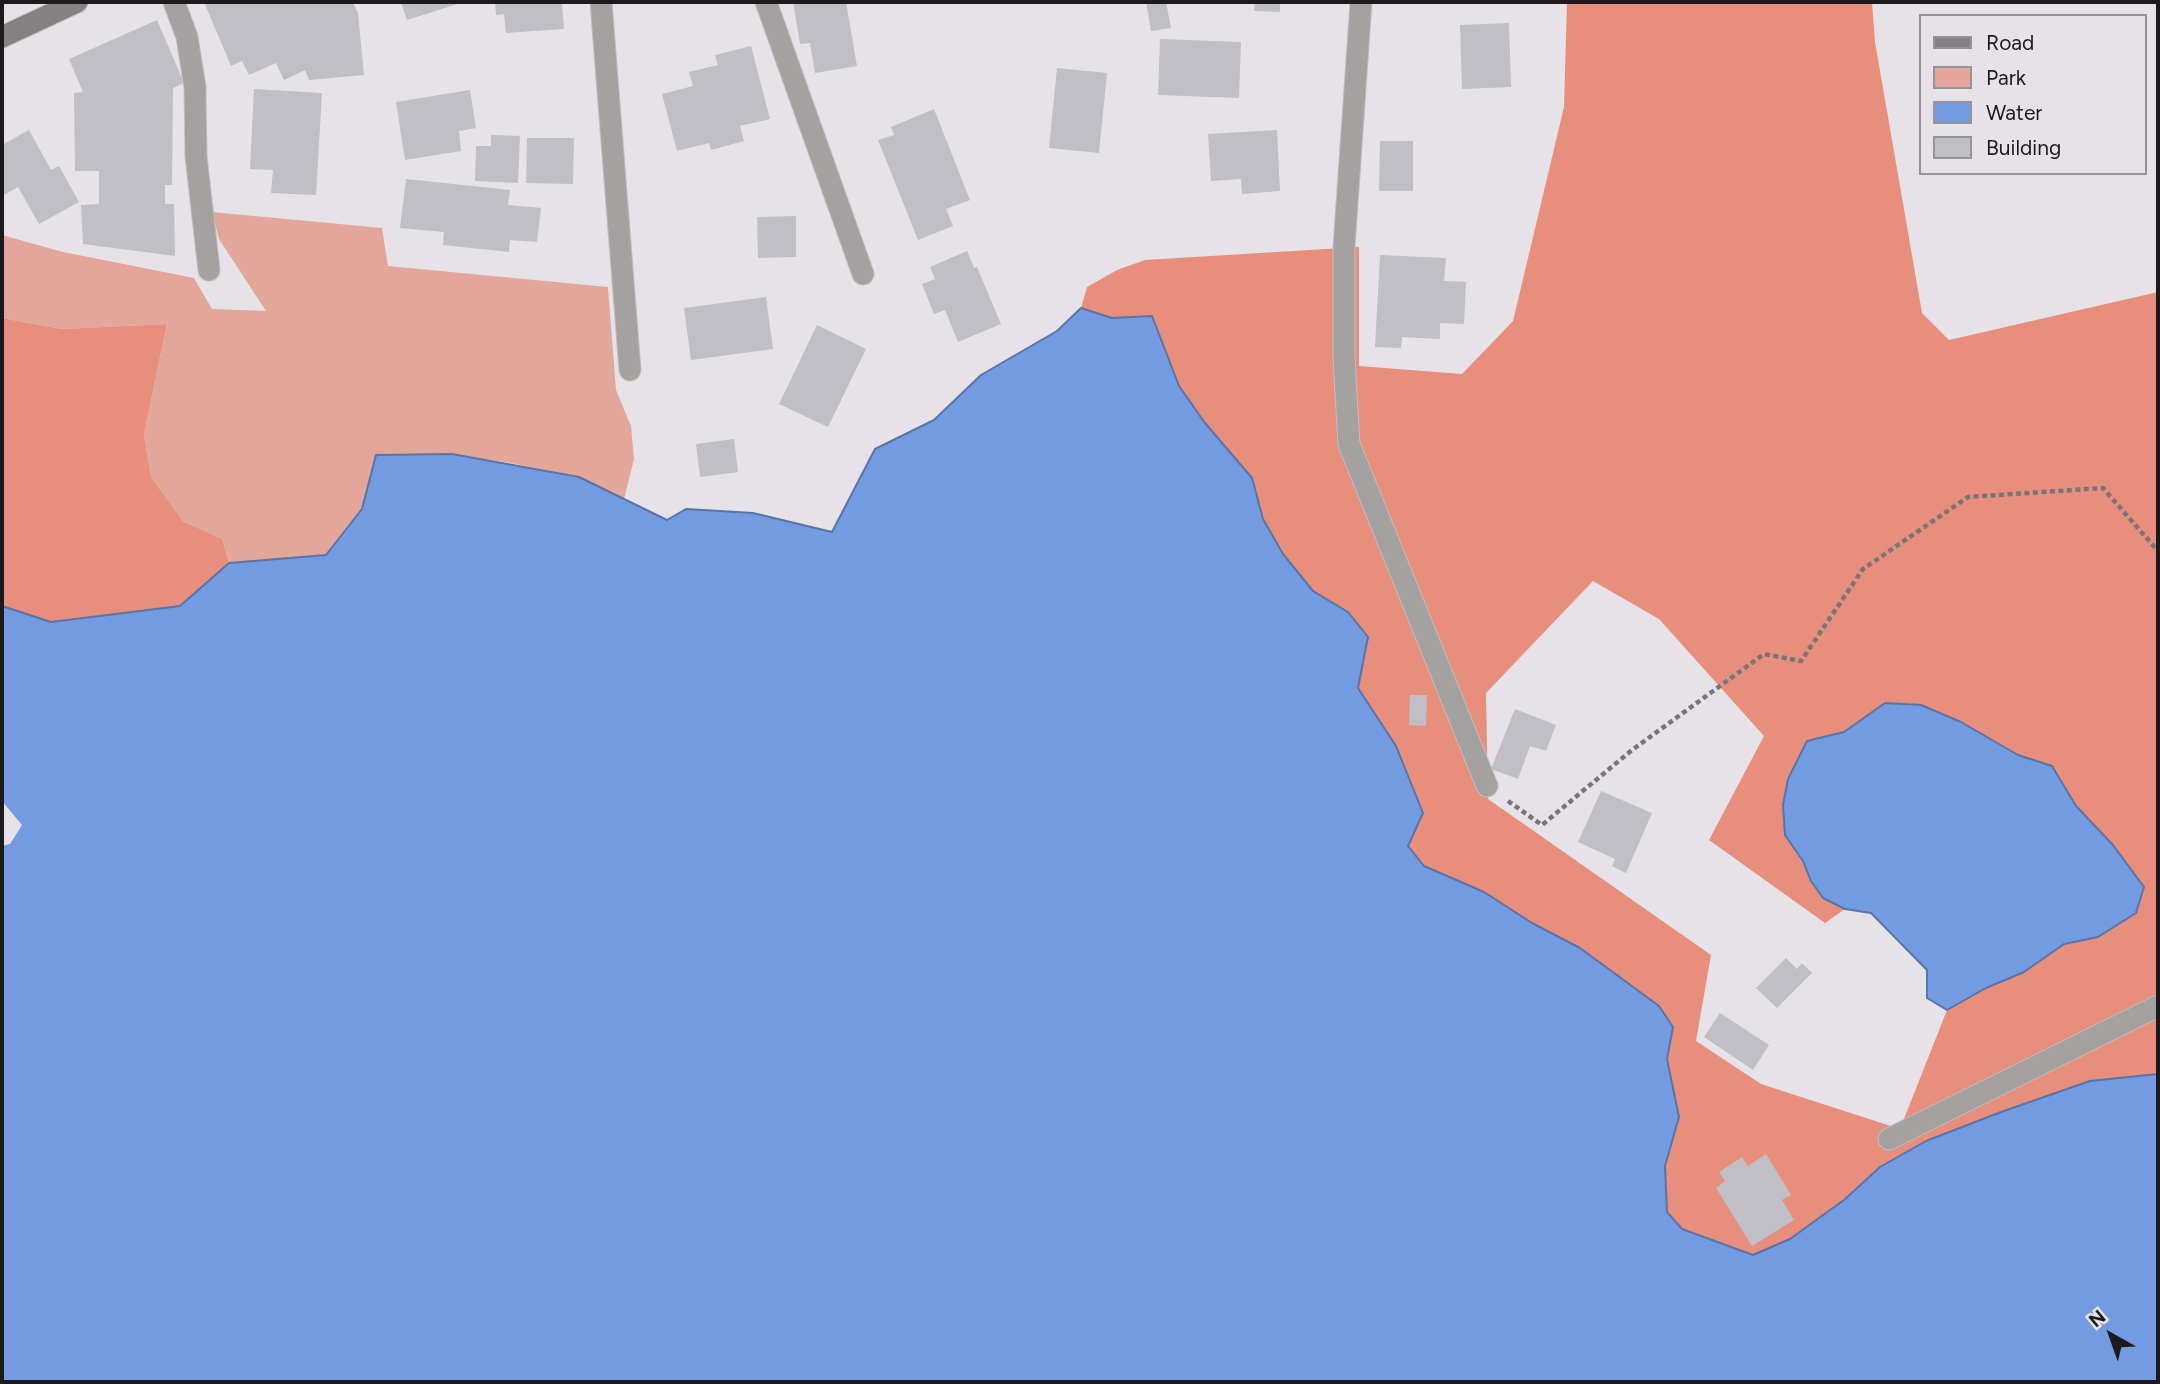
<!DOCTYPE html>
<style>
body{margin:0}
#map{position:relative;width:2160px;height:1384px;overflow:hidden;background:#e7e2e7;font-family:Figtree,sans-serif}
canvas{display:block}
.frame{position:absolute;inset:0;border:4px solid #1c1a1c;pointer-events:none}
.legend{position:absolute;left:1919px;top:14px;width:228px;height:161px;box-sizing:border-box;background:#e7e2e7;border:2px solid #969296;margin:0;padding:9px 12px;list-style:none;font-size:21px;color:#1c1a1c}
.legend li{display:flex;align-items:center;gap:14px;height:35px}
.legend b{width:35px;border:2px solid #969296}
.north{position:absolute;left:2076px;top:1300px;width:70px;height:70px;-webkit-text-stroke:5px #e7e2e7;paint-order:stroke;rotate:320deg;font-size:19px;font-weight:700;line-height:28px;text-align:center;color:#1c1a1c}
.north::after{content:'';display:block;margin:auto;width:24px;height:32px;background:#1c1a1c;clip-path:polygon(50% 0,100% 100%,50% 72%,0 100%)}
</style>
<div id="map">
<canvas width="2160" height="1384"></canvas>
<div class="frame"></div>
<ul class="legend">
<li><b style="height:9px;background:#858082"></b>Road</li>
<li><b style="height:19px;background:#e2a69a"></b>Park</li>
<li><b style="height:19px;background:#739be1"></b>Water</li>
<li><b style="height:19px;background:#c0bfc5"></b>Building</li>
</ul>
<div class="north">N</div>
</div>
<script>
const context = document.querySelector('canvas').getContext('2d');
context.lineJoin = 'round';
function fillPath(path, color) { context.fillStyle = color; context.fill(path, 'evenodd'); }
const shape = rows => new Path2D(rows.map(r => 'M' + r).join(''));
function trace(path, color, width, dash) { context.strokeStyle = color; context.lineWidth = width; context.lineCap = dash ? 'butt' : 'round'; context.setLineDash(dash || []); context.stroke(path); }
fillPath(shape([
 [212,212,382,228,388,266,608,287,616,390,631,426,634,459,624,499,579,477,511,463,452,454,376,455,362,509,326,555,229,563,222,539,183,521,151,477,144,434,167,324,62,329,2,318,2,235,63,252,194,278,212,309,266,311,219,239]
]), '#e2a69a');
fillPath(shape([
 [1567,2,1872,2,1875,42,1922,313,1949,340,2158,292,2158,1074,2090,1081,2001,1112,1880,1167,1844,1200,1790,1239,1753,1256,1682,1229,1667,1212,1665,1166,1679,1117,1667,1059,1673,1027,1659,1006,1580,948,1532,923,1484,892,1424,867,1408,846,1423,813,1396,746,1358,688,1367,637,1348,612,1313,591,1283,554,1263,519,1252,478,1205,423,1179,386,1152,316,1112,318,1081,308,1087,287,1117,270,1145,260,1359,247,1359,366,1462,374,1513,321,1564,107],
 [1593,581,1659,619,1764,736,1709,840,1825,923,1845,909,1823,898,1811,881,1803,861,1785,835,1808,741,1844,732,1885,703,1921,705,1961,722,2018,755,2052,766,2076,806,2113,845,2144,887,2136,913,2098,937,2064,944,2024,972,1986,988,1947,1010,1900,1129,1761,1084,1696,1041,1711,955,1488,799,1486,693],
 [2,318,62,329,167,324,144,434,151,477,183,521,222,539,229,563,180,606,51,622,2,606]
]), '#e88e7c');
const water = shape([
 [1081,308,1112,318,1152,316,1179,386,1205,423,1252,478,1263,519,1283,554,1313,591,1348,612,1368,637,1358,688,1396,746,1423,813,1408,846,1424,866,1484,892,1532,923,1580,948,1659,1006,1673,1027,1667,1059,1679,1117,1665,1166,1667,1212,1682,1229,1753,1255,1790,1239,1844,1200,1880,1167,1926,1141,2001,1112,2090,1081,2158,1074,2158,1382,2,1382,2,606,51,622,180,606,229,563,326,555,362,509,376,455,452,454,579,477,667,520,686,509,753,513,832,532,875,449,934,420,981,375,1057,331,1081,308],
 [1885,703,1921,705,1961,722,2018,755,2052,766,2076,806,2113,845,2144,887,2136,913,2098,937,2064,944,2024,972,1986,988,1947,1010,1927,998,1927,970,1871,913,1845,909,1823,898,1811,881,1803,861,1785,835,1783,805,1788,779,1807,741,1844,732,1885,703]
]);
fillPath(water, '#739be1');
trace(water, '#5974a6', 2);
fillPath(shape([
 [2,801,22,825,10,844,2,846]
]), '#e7e2e7');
fillPath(shape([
 [204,2,353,2,358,13,364,75,309,80,305,70,284,80,276,63,249,75,242,61,231,66],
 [401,2,464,2,407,20],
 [495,2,562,2,564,29,506,33,504,14,496,15],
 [793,2,846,2,857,66,815,73,810,43,800,44],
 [1146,2,1166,2,1171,28,1151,31],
 [1255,2,1280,2,1280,12,1254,11],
 [157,20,184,83,173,88,172,185,165,185,165,204,174,204,175,256,83,244,81,205,99,204,99,171,75,171,74,93,83,92,69,59],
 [1509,23,1511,87,1462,89,1460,25],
 [1160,39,1241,42,1239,98,1158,95],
 [751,46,770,119,740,126,744,141,711,150,709,143,677,151,662,94,693,86,689,72,718,65,715,55],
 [1057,68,1107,73,1099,153,1049,148],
 [254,89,322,93,316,195,271,193,273,170,250,169],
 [470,90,476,128,459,131,461,151,405,160,396,102],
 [934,109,970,200,946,209,953,226,918,240,878,140,894,135,891,127],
 [29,130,51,170,59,166,79,202,39,224,18,187,2,196,2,145],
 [1277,130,1280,191,1242,194,1241,179,1211,181,1208,134],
 [491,135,520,136,518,183,475,181,476,146,491,146],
 [527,138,574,138,573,184,526,183],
 [1380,141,1413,141,1413,191,1379,191],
 [406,179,510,190,508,205,541,208,537,242,510,240,509,252,443,245,444,232,400,228],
 [796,216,796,257,758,258,757,217],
 [967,251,974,268,977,267,1001,324,958,342,945,310,934,314,922,284,935,279,930,267],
 [1380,255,1446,258,1444,281,1466,282,1464,324,1440,323,1440,339,1402,337,1401,348,1375,347],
 [766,297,773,349,691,360,684,308],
 [817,325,866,349,828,427,779,404],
 [734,439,738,472,700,477,696,444],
 [1410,695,1427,695,1426,726,1409,725],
 [1515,709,1556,725,1546,751,1530,746,1518,779,1491,769],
 [1601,791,1652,813,1626,873,1612,866,1615,859,1578,842],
 [1786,958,1797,969,1802,963,1812,973,1777,1008,1756,988],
 [1720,1013,1769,1045,1753,1070,1704,1037],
 [1766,1154,1791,1195,1782,1200,1794,1220,1752,1246,1716,1188,1725,1181,1719,1172,1742,1157,1748,1166]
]), '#c0bfc5');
const minor = shape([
 [174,2,187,37,195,87,196,156,209,270],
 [601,2,630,370],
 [766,2,863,274],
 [1361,2,1344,247,1344,359,1349,444,1487,786],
 [1889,1139,2158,1006]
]);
const secondary = shape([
 [2,37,77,2]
]);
trace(minor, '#c2bec2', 23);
trace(secondary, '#c2bec2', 23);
trace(shape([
 [1508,801,1542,825,1632,750,1764,654,1801,661,1863,569,1968,497,2103,488,2158,551]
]), '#787578', 4.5, [5, 3.5]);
trace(minor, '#a4a1a1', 21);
trace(secondary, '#858082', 21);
</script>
